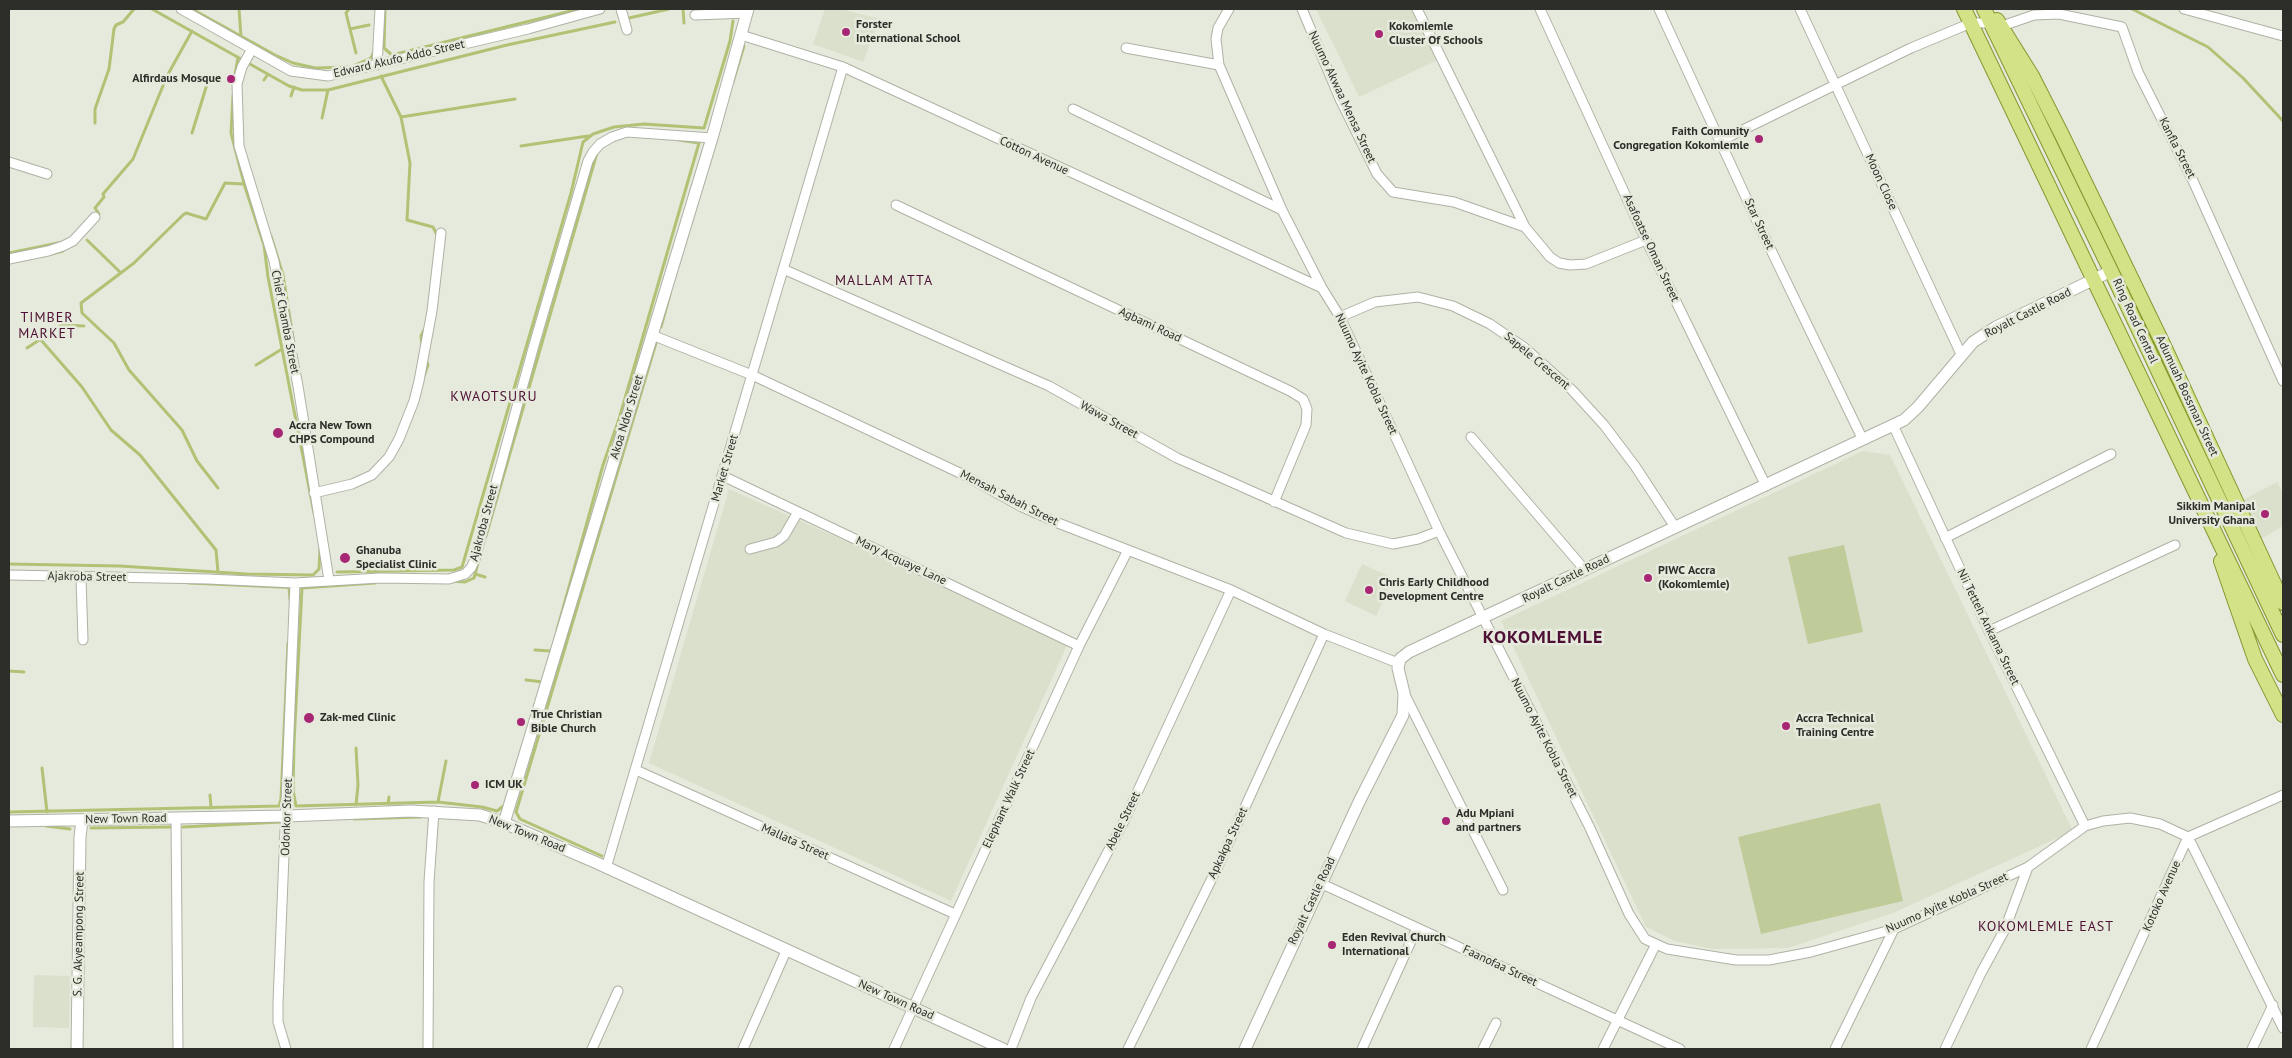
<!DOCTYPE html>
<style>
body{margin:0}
#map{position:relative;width:2292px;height:1058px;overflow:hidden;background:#e6eadc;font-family:"PT Sans",sans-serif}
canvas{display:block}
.frame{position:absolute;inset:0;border:10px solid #2d2e29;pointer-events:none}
</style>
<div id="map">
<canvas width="2292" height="1058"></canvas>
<div class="frame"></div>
</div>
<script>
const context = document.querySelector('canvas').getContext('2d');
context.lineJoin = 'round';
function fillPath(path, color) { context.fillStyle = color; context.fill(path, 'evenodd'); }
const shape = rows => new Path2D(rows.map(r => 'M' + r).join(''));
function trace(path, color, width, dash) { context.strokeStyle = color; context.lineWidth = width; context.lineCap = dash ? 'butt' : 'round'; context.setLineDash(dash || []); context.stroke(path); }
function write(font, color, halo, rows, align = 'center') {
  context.font = font + ' "PT Sans",sans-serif'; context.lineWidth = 5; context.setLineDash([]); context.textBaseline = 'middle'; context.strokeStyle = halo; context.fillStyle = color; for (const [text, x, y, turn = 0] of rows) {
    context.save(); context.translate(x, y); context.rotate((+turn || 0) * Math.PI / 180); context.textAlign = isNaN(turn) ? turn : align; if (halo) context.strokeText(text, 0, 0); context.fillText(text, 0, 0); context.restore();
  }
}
fillPath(shape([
 [825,9,841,9,880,19,863,62,813,44],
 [1316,9,1419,9,1442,58,1359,97],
 [1863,451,1890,455,2073,831,1893,913,1788,948,1712,949,1675,941,1646,927,1501,621],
 [2277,482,2283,493,2283,526,2259,540,2241,501],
 [729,489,1069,641,951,901,649,763],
 [1362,564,1393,578,1376,616,1345,601],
 [34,975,70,976,69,1028,33,1027]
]), '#dae0cb');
fillPath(shape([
 [1844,545,1863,632,1808,644,1788,557],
 [1880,803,1903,901,1761,934,1738,837]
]), '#bfcc9a');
trace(shape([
 [152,9,289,86,302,90,328,90,507,45,615,22],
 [192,9,275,55,293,63,315,68,347,67],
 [239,9,241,37],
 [349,9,346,13,356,53],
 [385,9,384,48,392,55,579,9],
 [683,9,684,23],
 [2132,9,2208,47,2243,78,2283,121],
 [629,18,669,9],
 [350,29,369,25],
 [355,65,371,58,374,52],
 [381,76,401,117,410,163,407,220,433,227,437,235],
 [264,80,268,74],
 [234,81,238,57],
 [733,82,744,46],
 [233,95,231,133,245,187,264,245,268,277,314,513],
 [291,96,294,87],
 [401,117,515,99],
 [322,118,328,90],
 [95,123,95,109,109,69,114,29,116,25,123,22,134,9],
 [192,133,208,81],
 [521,146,588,136],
 [96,218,99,214,95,208,104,197,103,194,133,159,167,76,192,31],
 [271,236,283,275,295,350],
 [87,240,121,273],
 [9,253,63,242],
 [51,254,63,251],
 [661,327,670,294],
 [41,340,82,387,111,430,140,455,216,550,218,572],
 [422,346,421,336,424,330],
 [27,348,62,325,84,326],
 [256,365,282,349],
 [423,379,428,365,426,359],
 [218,488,197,461,182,430,129,370,114,343,82,313,81,303,134,263,183,215,186,213,206,219,225,183,244,184],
 [486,536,597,153],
 [9,564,120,566,247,574,313,575,319,569,320,549],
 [337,572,454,570,462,567,571,193,583,142,593,134,614,127,644,124,704,128,730,41,733,21],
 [475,574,485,577],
 [451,581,465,582,474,578,479,559],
 [189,583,302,588,375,583],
 [289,588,290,600],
 [302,588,294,743,293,790,296,806,438,802,482,807,497,811,506,804],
 [557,630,603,465,619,419,699,143,679,140],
 [535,650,551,651],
 [9,671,24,672],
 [526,680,543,682],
 [356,748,358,785,356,805],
 [42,768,47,812],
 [210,795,211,808],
 [438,802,446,761],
 [388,804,389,797],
 [9,812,279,806,281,799,288,643],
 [354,819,421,817],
 [46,826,70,829],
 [183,827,281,822],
 [91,828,171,827],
 [602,856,520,819,516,812,656,343]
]), '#b1c275', 3);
const minor = shape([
 [181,9,291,71,328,76,528,29,600,9],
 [621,9,627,30],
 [1229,9,1218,28,1216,39,1219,65,1282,210,1322,288,1340,317,1439,531,1589,826,1629,914,1645,939,1667,949,1736,960,1769,960,1811,952,1894,929,2028,867,2085,826,2103,821,2130,818,2160,824,2188,837,2283,1028],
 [1302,9,1340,99,1377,174,1393,192,1454,202,1525,227],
 [1417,9,1525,227,1550,257,1559,263,1570,265,1586,264,1646,240],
 [1540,9,1646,240,1766,486],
 [1659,9,1755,217,1862,438],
 [1800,9,1961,354],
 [2184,9,2283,36],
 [695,15,747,13],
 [2002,26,2034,15,2059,14,2122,27,2138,72,2194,183,2283,381],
 [741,35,843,67,1322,288],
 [1126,48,1219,65],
 [252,49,242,67,237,84,239,146,274,261,298,386,329,580],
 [377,65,380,9],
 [1073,109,1282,210],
 [1720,141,1911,48,1971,23,1991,23],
 [9,162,47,174],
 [896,205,1290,391,1303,399,1307,409,1306,425,1274,502],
 [9,259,48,251,63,246,73,241,95,217],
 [783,269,1049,386,1177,458,1346,533,1393,544,1418,539,1439,531],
 [1340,317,1375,302,1418,297,1453,306,1490,324,1525,348,1572,390,1604,425,1635,466,1675,527],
 [652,335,752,375,964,475,1022,507,1058,523,1231,590,1324,634,1398,663],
 [1893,425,1989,631,2085,826],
 [1471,437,1585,570],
 [723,476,1079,646],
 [314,493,352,484,372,475,389,457,399,439,414,401,419,381,432,311,441,233],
 [1945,538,2111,454],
 [750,549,776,542,784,536,798,512],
 [9,575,208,579,295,583,380,578,449,579,465,574,471,568,475,559,534,345,588,161,593,152,600,144,612,137,627,132,712,138],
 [81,578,83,640],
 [1989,631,2175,545],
 [1404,693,1503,890],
 [636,770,955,914],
 [176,818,178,1049],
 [606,868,843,67],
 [1320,883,1680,1049],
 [286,1049,278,1022,278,1003,295,583],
 [428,1049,429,882,434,811],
 [592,1049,618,991],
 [743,1049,786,951],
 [894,1049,1079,646,1128,550],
 [1011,1049,1031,998,1123,823,1231,590],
 [1128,1049,1219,864,1324,634],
 [1362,1049,1417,928],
 [1483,1049,1496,1023],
 [1603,1049,1656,944],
 [1835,1049,1894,929],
 [1945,1049,1981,973,2005,929,2028,867],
 [2091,1049,2188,837,2283,795],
 [2252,1049,2273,1005]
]);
const tertiary = shape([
 [9,821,287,816,411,811,480,815,504,823,597,863,1003,1049],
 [504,823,712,138,748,9],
 [77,1049,80,837,82,820],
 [1245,1049,1359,802,1403,715,1404,693,1398,668,1400,659,1409,652,1904,420,1918,407,1973,342,1996,327,2111,271]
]);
const primary = shape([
 [1964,9,2283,675],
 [1984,9,2111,271,2283,635],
 [1997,20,2032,76,2062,135,2164,346,2283,603],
 [2221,561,2255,659,2283,715]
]);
trace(minor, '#aeb2a5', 11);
trace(tertiary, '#aeb2a5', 13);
trace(primary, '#859731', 16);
trace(minor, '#fff', 9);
trace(tertiary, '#fff', 11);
trace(primary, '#d3e286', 14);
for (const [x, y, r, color] of [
 [846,32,5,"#a82774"],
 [1379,34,5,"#a82774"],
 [231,79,5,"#a82774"],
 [1759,139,5,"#a82774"],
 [278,433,6,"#a82774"],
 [2265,514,5,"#a82774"],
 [345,558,6,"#a82774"],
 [1648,578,5,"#a82774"],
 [1369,590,5,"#a82774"],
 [309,718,6,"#a82774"],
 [521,722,5,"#a82774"],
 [1786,726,5,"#a82774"],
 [475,785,5,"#a82774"],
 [1446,821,5,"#a82774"],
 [1332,945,5,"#a82774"]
]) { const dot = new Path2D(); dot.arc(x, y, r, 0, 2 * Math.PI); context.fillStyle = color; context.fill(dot); trace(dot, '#e6eadc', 2); }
write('bold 12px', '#2d2e29', '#e6eadc', [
 ["Forster",856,25],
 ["International School",856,39],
 ["Kokomlemle",1389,27],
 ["Cluster Of Schools",1389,41],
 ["Alfirdaus Mosque",221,79,"right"],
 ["Faith Comunity",1749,132,"right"],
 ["Congregation Kokomlemle",1749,146,"right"],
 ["Accra New Town",289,426],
 ["CHPS Compound",289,440],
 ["Sikkim Manipal",2255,507,"right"],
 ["University Ghana",2255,521,"right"],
 ["Ghanuba",356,551],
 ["Specialist Clinic",356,565],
 ["PIWC Accra",1658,571],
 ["(Kokomlemle)",1658,585],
 ["Chris Early Childhood",1379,583],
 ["Development Centre",1379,597],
 ["True Christian",531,715],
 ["Bible Church",531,729],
 ["Zak-med Clinic",320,718],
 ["Accra Technical",1796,719],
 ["Training Centre",1796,733],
 ["ICM UK",485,785],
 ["Adu Mpiani",1456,814],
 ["and partners",1456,828],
 ["Eden Revival Church",1342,938],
 ["International",1342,952]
], 'left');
write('12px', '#2d2e29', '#e6eadc', [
 ["Edward Akufo Addo Street",399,59,-13],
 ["Nuumo Akwaa Mensa Street",1342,97,65],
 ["Kanfla Street",2177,148,63],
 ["Cotton Avenue",1034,156,25],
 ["Moon Close",1881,182,65],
 ["Star Street",1759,224,65],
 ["Asafoatse Oman Street",1651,248,65],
 ["Royalt Castle Road",2028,313,-27],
 ["Ring Road Central",2135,321,65],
 ["Chief Chamba Street",285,322,79],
 ["Agbami Road",1150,325,25],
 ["Sapele Crescent",1537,361,40],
 ["Nuumo Ayite Kobla Street",1366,374,65],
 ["Adumuah Bossman Street",2187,396,65],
 ["Akoa Ndor Street",627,417,-73],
 ["Wawa Street",1109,420,29],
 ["Market Street",725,468,-74],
 ["Mensah Sabah Street",1009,498,27],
 ["Ajakroba Street",484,523,-75],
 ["Mary Acquaye Lane",901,561,25],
 ["Ajakroba Street",87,577,1],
 ["Royalt Castle Road",1566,579,-26],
 ["Nii Tetteh Ankama Street",1988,627,64],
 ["Nuumo Ayite Kobla Street",1544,738,63],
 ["Elephant Walk Street",1009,799,-65],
 ["Odonkor Street",287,817,-88],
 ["New Town Road",126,819,-1],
 ["Abele Street",1123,821,-64],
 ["New Town Road",527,834,22],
 ["Mallata Street",795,842,24],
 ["Apkakpa Street",1228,843,-65],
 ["Kotoko Avenue",2162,896,-66],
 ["Royalt Castle Road",1312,901,-65],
 ["Nuumo Ayite Kobla Street",1947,903,-24],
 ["S. G. Akyeampong Street",79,934,-89],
 ["Faanofaa Street",1500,966,25],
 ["New Town Road",896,1000,24]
]);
context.letterSpacing = '1px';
write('14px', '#4e1034', '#e6eadc', [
 ["MALLAM ATTA",884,281],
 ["TIMBER",47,318],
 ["MARKET",47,334],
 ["KWAOTSURU",494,397],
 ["KOKOMLEMLE EAST",2046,927]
]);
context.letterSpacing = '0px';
context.letterSpacing = '1px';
write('bold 18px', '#4e1034', '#e6eadc', [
 ["KOKOMLEMLE",1543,638]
]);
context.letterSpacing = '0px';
</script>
